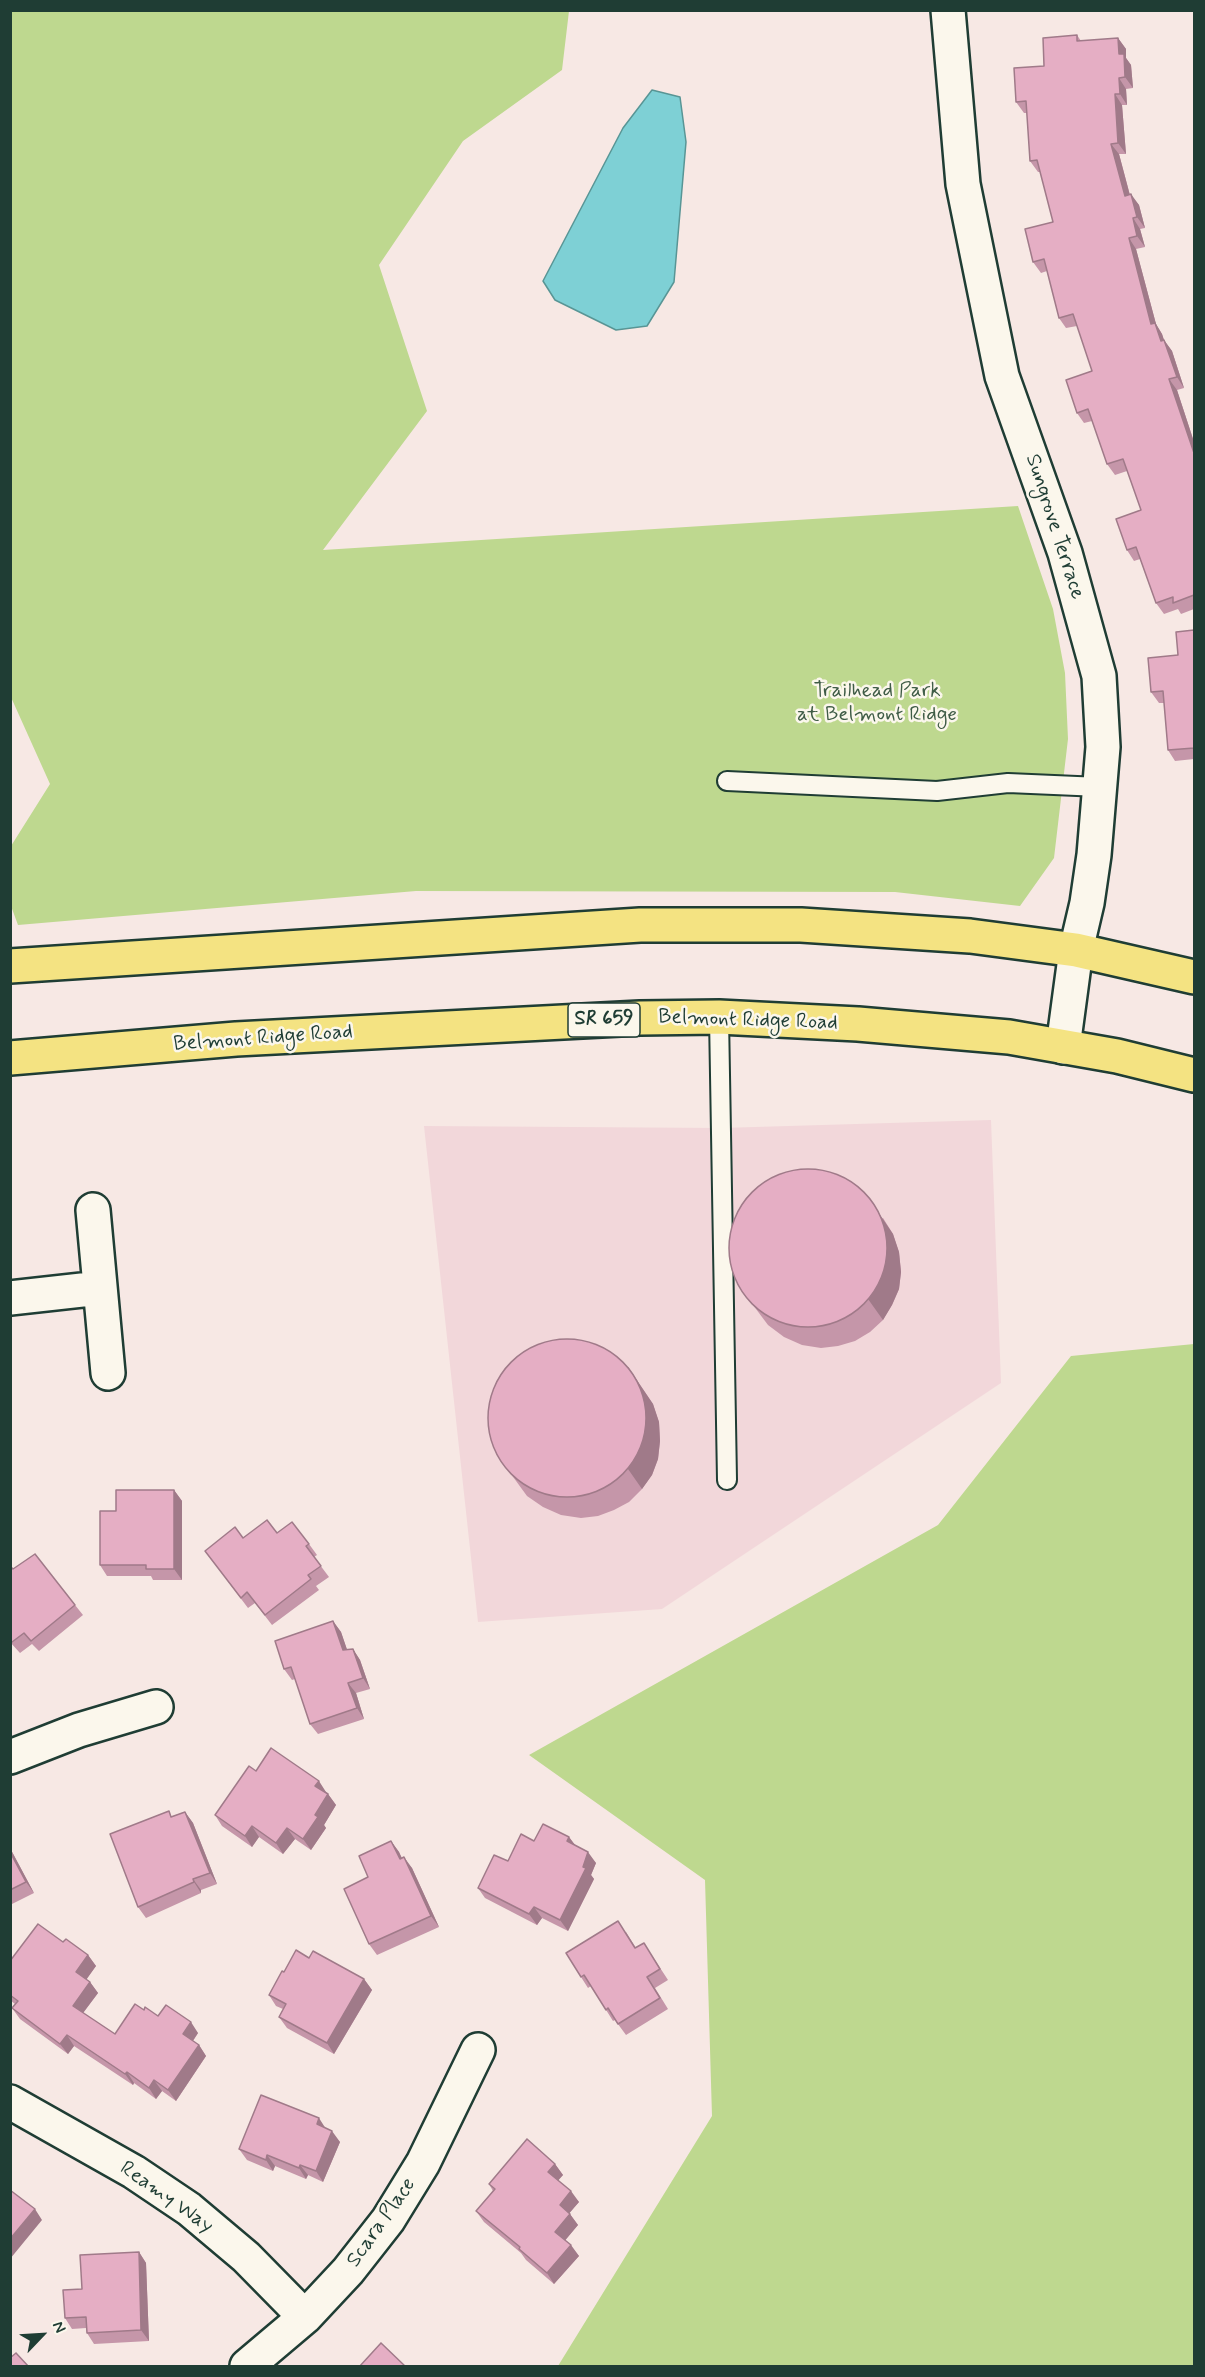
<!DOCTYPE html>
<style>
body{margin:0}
#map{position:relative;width:1205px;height:2377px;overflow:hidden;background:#f7e8e4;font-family:Mynerve,sans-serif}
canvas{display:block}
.frame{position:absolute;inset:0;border:12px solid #1f3d34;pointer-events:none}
.north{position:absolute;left:12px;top:2305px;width:60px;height:60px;-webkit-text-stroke:4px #fbf7ec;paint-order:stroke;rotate:65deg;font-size:16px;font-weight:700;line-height:24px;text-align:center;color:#1f3d34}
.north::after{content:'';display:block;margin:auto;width:21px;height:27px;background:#1f3d34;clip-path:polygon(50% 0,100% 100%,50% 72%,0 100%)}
</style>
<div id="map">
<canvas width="1205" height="2377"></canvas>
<div class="frame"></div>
<div class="north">N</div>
</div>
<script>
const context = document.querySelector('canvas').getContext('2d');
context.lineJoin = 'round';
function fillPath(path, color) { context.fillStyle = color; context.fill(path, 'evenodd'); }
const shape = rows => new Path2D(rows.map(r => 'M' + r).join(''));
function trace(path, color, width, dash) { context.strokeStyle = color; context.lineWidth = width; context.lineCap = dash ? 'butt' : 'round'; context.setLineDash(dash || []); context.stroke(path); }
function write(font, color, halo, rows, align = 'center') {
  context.font = font + ' Mynerve,sans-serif'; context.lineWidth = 5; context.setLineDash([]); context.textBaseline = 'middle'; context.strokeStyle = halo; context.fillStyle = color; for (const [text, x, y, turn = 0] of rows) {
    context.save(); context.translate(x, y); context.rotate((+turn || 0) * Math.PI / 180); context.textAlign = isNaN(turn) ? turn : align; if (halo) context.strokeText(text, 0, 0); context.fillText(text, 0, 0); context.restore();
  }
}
fillPath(shape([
 [991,1120,1001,1383,662,1609,478,1622,424,1126,721,1128]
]), '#f2d7da');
fillPath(shape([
 [11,11,569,11,562,70,463,141,379,265,427,411,323,550,1018,506,1053,609,1065,673,1068,739,1054,858,1020,906,895,892,416,891,18,925,11,906,11,846,50,784,10,695],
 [1194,1344,1194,2366,558,2366,712,2116,705,1880,529,1755,938,1525,1071,1356]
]), '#bed88f');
const water = shape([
 [652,90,680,97,686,142,674,282,647,326,616,330,555,300,543,281,623,128,652,90]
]);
fillPath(water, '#7ed0d5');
trace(water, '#589595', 1.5);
const service = shape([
 [727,781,937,791,1008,783,1100,787],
 [719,1017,727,1480]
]);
const minor = shape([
 [948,10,963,184,1002,376,1065,553,1099,676,1103,747,1094,855,1087,903,1076,950,1063,1047],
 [93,1210,108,1373],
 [10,1298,100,1288],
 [10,1757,79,1730,156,1707],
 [10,2102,134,2172,189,2209,246,2257,305,2317],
 [247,2366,305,2317,348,2271,388,2220,423,2163,478,2050]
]);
const primary = shape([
 [10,966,640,925,801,925,970,936,1076,950,1194,977],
 [10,1058,236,1039,640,1018,719,1017,858,1024,1009,1037,1117,1056,1194,1075]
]);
trace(service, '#1f3d34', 22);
trace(minor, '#1f3d34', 38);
trace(primary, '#1f3d34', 38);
trace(service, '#fbf7ec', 18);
trace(minor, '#fbf7ec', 33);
trace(primary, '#f4e382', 33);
fillPath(shape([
 [1077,35,1081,41,1118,38,1126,49,1126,58,1131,65,1133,88,1126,89,1127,105,1122,105,1126,154,1119,154,1130,195,1139,205,1145,228,1140,229,1145,247,1136,249,1156,324,1162,334,1164,340,1172,351,1184,388,1177,390,1194,442,1194,609,1181,614,1178,609,1164,614,1156,603,1140,559,1134,561,1127,550,1141,510,1127,471,1115,475,1107,464,1092,421,1084,423,1077,413,1092,371,1077,326,1066,328,1059,318,1047,271,1041,273,1033,262,1053,222,1040,172,1038,172,1030,161,1027,113,1024,113,1016,102,1044,66],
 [1194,630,1194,759,1175,761,1168,750,1164,703,1159,703,1151,692],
 [883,1218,893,1234,899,1252,901,1272,899,1289,892,1305,883,1320,870,1332,855,1341,838,1346,821,1348,802,1345,784,1337,768,1325,741,1289],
 [628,1367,653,1404,659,1422,660,1441,658,1459,652,1475,642,1489,629,1502,614,1510,598,1516,581,1518,561,1515,543,1507,527,1496,500,1459],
 [174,1490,182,1501,182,1580,153,1580,151,1576,107,1576,100,1565,116,1511],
 [277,1533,309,1544,317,1555,314,1557,329,1577,316,1586,319,1590,272,1625,255,1603,248,1608,205,1551],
 [10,1566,13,1569,75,1605,83,1615,39,1651,32,1644,20,1653,10,1642],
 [333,1621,341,1632,347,1650,353,1649,360,1660,370,1689,356,1693,364,1719,318,1734,310,1724,295,1679,292,1680,284,1669],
 [256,1771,326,1792,328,1794,336,1805,324,1825,326,1828,311,1850,295,1839,283,1854,259,1837,252,1847,222,1826,215,1815],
 [185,1812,193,1823,217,1884,201,1890,201,1893,146,1918,138,1907,173,1816],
 [569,1837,576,1846,596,1863,591,1875,594,1879,568,1931,542,1918,537,1925,485,1898,478,1888,508,1861,534,1841],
 [391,1841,399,1852,402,1858,412,1868,439,1927,377,1955,369,1944,368,1877],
 [10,1848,34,1893,10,1905],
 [626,1932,636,1948,651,1954,668,1980,655,1988,668,2009,626,2035,615,2020,613,2021,591,1986,588,1988,581,1977],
 [63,1942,88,1955,96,1966,86,1979,90,1982,98,1993,83,2013,115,2034,144,2010,198,2033,193,2041,199,2045,206,2056,176,2101,162,2091,156,2099,134,2083,133,2085,74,2046,68,2054,20,2019,12,2008,15,2004,10,2000,10,1961],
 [309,1958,364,1979,372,1990,334,2054,287,2028,279,2017,283,2009,276,2006,269,1995,284,1972],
 [325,2128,340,2142,323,2182,308,2175,306,2179,275,2166,273,2171,247,2160,239,2149],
 [555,2164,563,2175,558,2180,579,2202,569,2213,578,2225,565,2240,579,2256,554,2284,526,2260,521,2253,484,2222,476,2211,493,2191,489,2184],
 [139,2252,146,2263,149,2341,94,2344,87,2333,86,2328,72,2329,65,2318,82,2289]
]), '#c596a9');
fillPath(shape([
 [1118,38,1126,49,1126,58,1131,65,1133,88,1125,77,1119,54],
 [1119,78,1126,89,1127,105,1120,94],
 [1115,94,1122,105,1126,154,1118,143],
 [1111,144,1119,154,1133,207,1125,196],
 [1131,194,1139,205,1145,228,1137,217],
 [1133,218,1140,229,1145,247,1137,236],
 [1129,238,1136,249,1156,324,1162,334,1164,340,1172,351,1184,388,1177,377,1151,324],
 [1169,379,1177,390,1194,442,1194,453],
 [868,1197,893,1234,899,1252,901,1272,899,1289,892,1305,883,1320,868,1299],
 [628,1367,653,1404,659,1422,660,1441,658,1459,652,1475,642,1489,628,1469],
 [174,1490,182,1501,182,1580,174,1569],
 [333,1621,341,1632,351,1661,343,1650],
 [353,1649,360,1660,370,1689,363,1678],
 [348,1683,356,1693,364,1719,357,1708],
 [319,1781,326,1792,323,1796,315,1786],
 [328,1794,336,1805,324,1825,326,1828,311,1850,303,1839,315,1815],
 [185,1812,193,1823,217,1884,210,1873],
 [252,1826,259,1837,252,1847,245,1836],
 [287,1828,295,1839,283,1854,276,1843],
 [569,1837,577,1848,567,1841],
 [391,1841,399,1852,407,1870,400,1859],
 [10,1848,34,1893,26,1882,10,1852],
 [588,1852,596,1863,591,1875,594,1879,568,1931,560,1920],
 [404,1857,412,1868,439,1927,431,1916],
 [193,1879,201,1890,201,1893,194,1882],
 [534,1907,542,1918,537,1925,529,1914],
 [88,1955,96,1966,84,1983,76,1972],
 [364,1979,372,1990,334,2054,327,2043],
 [90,1982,98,1993,80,2017,73,2006],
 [191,2022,198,2033,190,2045,183,2034],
 [67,2035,74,2046,68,2054,60,2044],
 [199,2045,206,2056,176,2101,168,2090],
 [127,2072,134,2083,133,2085,125,2074],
 [154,2080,162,2091,156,2099,149,2088],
 [319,2118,326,2129,317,2124],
 [332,2131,340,2142,323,2182,316,2171],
 [267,2155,275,2166,273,2171,266,2160],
 [555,2164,563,2175,556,2183,548,2172],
 [300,2165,308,2175,306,2179,299,2168],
 [571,2191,579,2202,567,2216,560,2205],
 [35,2209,42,2220,10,2259,10,2239],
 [570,2214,578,2225,563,2243,555,2232],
 [571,2245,579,2256,554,2284,547,2273],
 [139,2252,146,2263,149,2341,141,2330]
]), '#a07a89');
const building = shape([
 [1077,35,1077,41,1118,38,1119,54,1124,54,1125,77,1119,78,1120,94,1115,94,1118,143,1111,144,1125,196,1131,194,1137,217,1133,218,1137,236,1129,238,1151,324,1155,323,1161,341,1164,340,1177,377,1169,379,1194,453,1194,595,1173,603,1173,597,1156,603,1136,547,1127,550,1116,519,1141,510,1123,459,1107,464,1088,409,1077,413,1066,380,1092,371,1073,314,1059,318,1044,259,1033,262,1025,229,1053,222,1037,160,1030,161,1026,101,1016,102,1014,68,1044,66,1043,38,1077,35],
 [1194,630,1194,748,1168,750,1163,691,1151,692,1148,658,1178,655,1176,632,1194,630],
 '729 1248a79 79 0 1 1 158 0a79 79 0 1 1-158 0Z',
 '488 1418a79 79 0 1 1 158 0a79 79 0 1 1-158 0Z',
 [116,1490,174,1490,174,1569,146,1569,146,1565,100,1565,100,1511,116,1511,116,1490],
 [267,1520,277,1533,292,1522,309,1544,306,1546,321,1566,308,1575,311,1579,265,1615,247,1592,241,1598,205,1551,235,1527,243,1538,267,1520],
 [35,1554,75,1605,31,1641,24,1633,12,1642,10,1640,10,1566,13,1569,35,1554],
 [333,1621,343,1650,353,1649,363,1678,348,1683,357,1708,310,1724,291,1667,284,1669,275,1641,333,1621],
 [271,1748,319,1781,315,1786,328,1794,315,1815,318,1817,303,1839,287,1828,276,1843,252,1826,245,1836,215,1815,249,1766,256,1771,271,1748],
 [169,1811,171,1817,185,1812,210,1873,193,1879,194,1882,138,1907,110,1834,169,1811],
 [543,1824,569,1837,567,1841,588,1852,583,1867,586,1868,560,1920,534,1907,529,1914,478,1888,494,1855,508,1861,521,1834,534,1841,543,1824],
 [391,1841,400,1859,404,1857,431,1916,369,1944,344,1889,368,1877,359,1856,391,1841],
 [10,1852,26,1882,10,1890,10,1852],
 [618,1921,635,1948,644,1943,660,1969,647,1977,660,1998,618,2024,608,2008,606,2010,584,1975,581,1977,566,1953,618,1921],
 [38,1924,63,1942,66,1939,88,1955,76,1972,90,1982,73,2006,115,2034,135,2004,144,2010,145,2007,158,2016,166,2005,191,2022,183,2034,199,2045,168,2090,154,2080,149,2088,127,2072,125,2074,67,2035,60,2044,12,2008,18,2001,10,1995,10,1961,38,1924],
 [296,1950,309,1958,313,1951,364,1979,327,2043,279,2017,286,2004,269,1995,282,1971,284,1972,296,1950],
 [261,2095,319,2118,317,2124,332,2131,316,2171,300,2165,299,2168,267,2155,266,2160,239,2149,261,2095],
 [527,2139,555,2164,548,2172,571,2191,560,2205,570,2214,555,2232,571,2245,547,2273,519,2249,520,2247,476,2211,495,2189,489,2184,527,2139],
 [10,2190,35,2209,10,2239,10,2190],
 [139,2252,141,2330,87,2333,86,2317,65,2318,63,2290,82,2289,80,2255,139,2252],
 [381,2343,406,2367,359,2367,381,2343],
 [16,2353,29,2367,10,2367,10,2358,16,2353]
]);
fillPath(building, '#e5aec4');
trace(building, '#a07a89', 1.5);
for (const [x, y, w] of [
 [604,1020,72]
]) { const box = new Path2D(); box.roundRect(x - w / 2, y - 17, w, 34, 4.5); context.fillStyle = '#fbf7ec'; context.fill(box); trace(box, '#1f3d34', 1.5); }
write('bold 20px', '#1f3d34', null, [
 ["SR 659",604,1020]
]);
write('21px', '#1f3d34', '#fbf7ec', [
 ["Sungrove Terrace",1054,527,72],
 ["Belmont Ridge Road",748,1021,2],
 ["Belmont Ridge Road",263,1039,-4],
 ["Reamy Way",166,2198,35],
 ["Scara Place",382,2223,-55]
]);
write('21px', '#3f5c46', '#fbf7ec', [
 ["Trailhead Park",877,692],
 ["at Belmont Ridge",877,716]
]);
</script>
